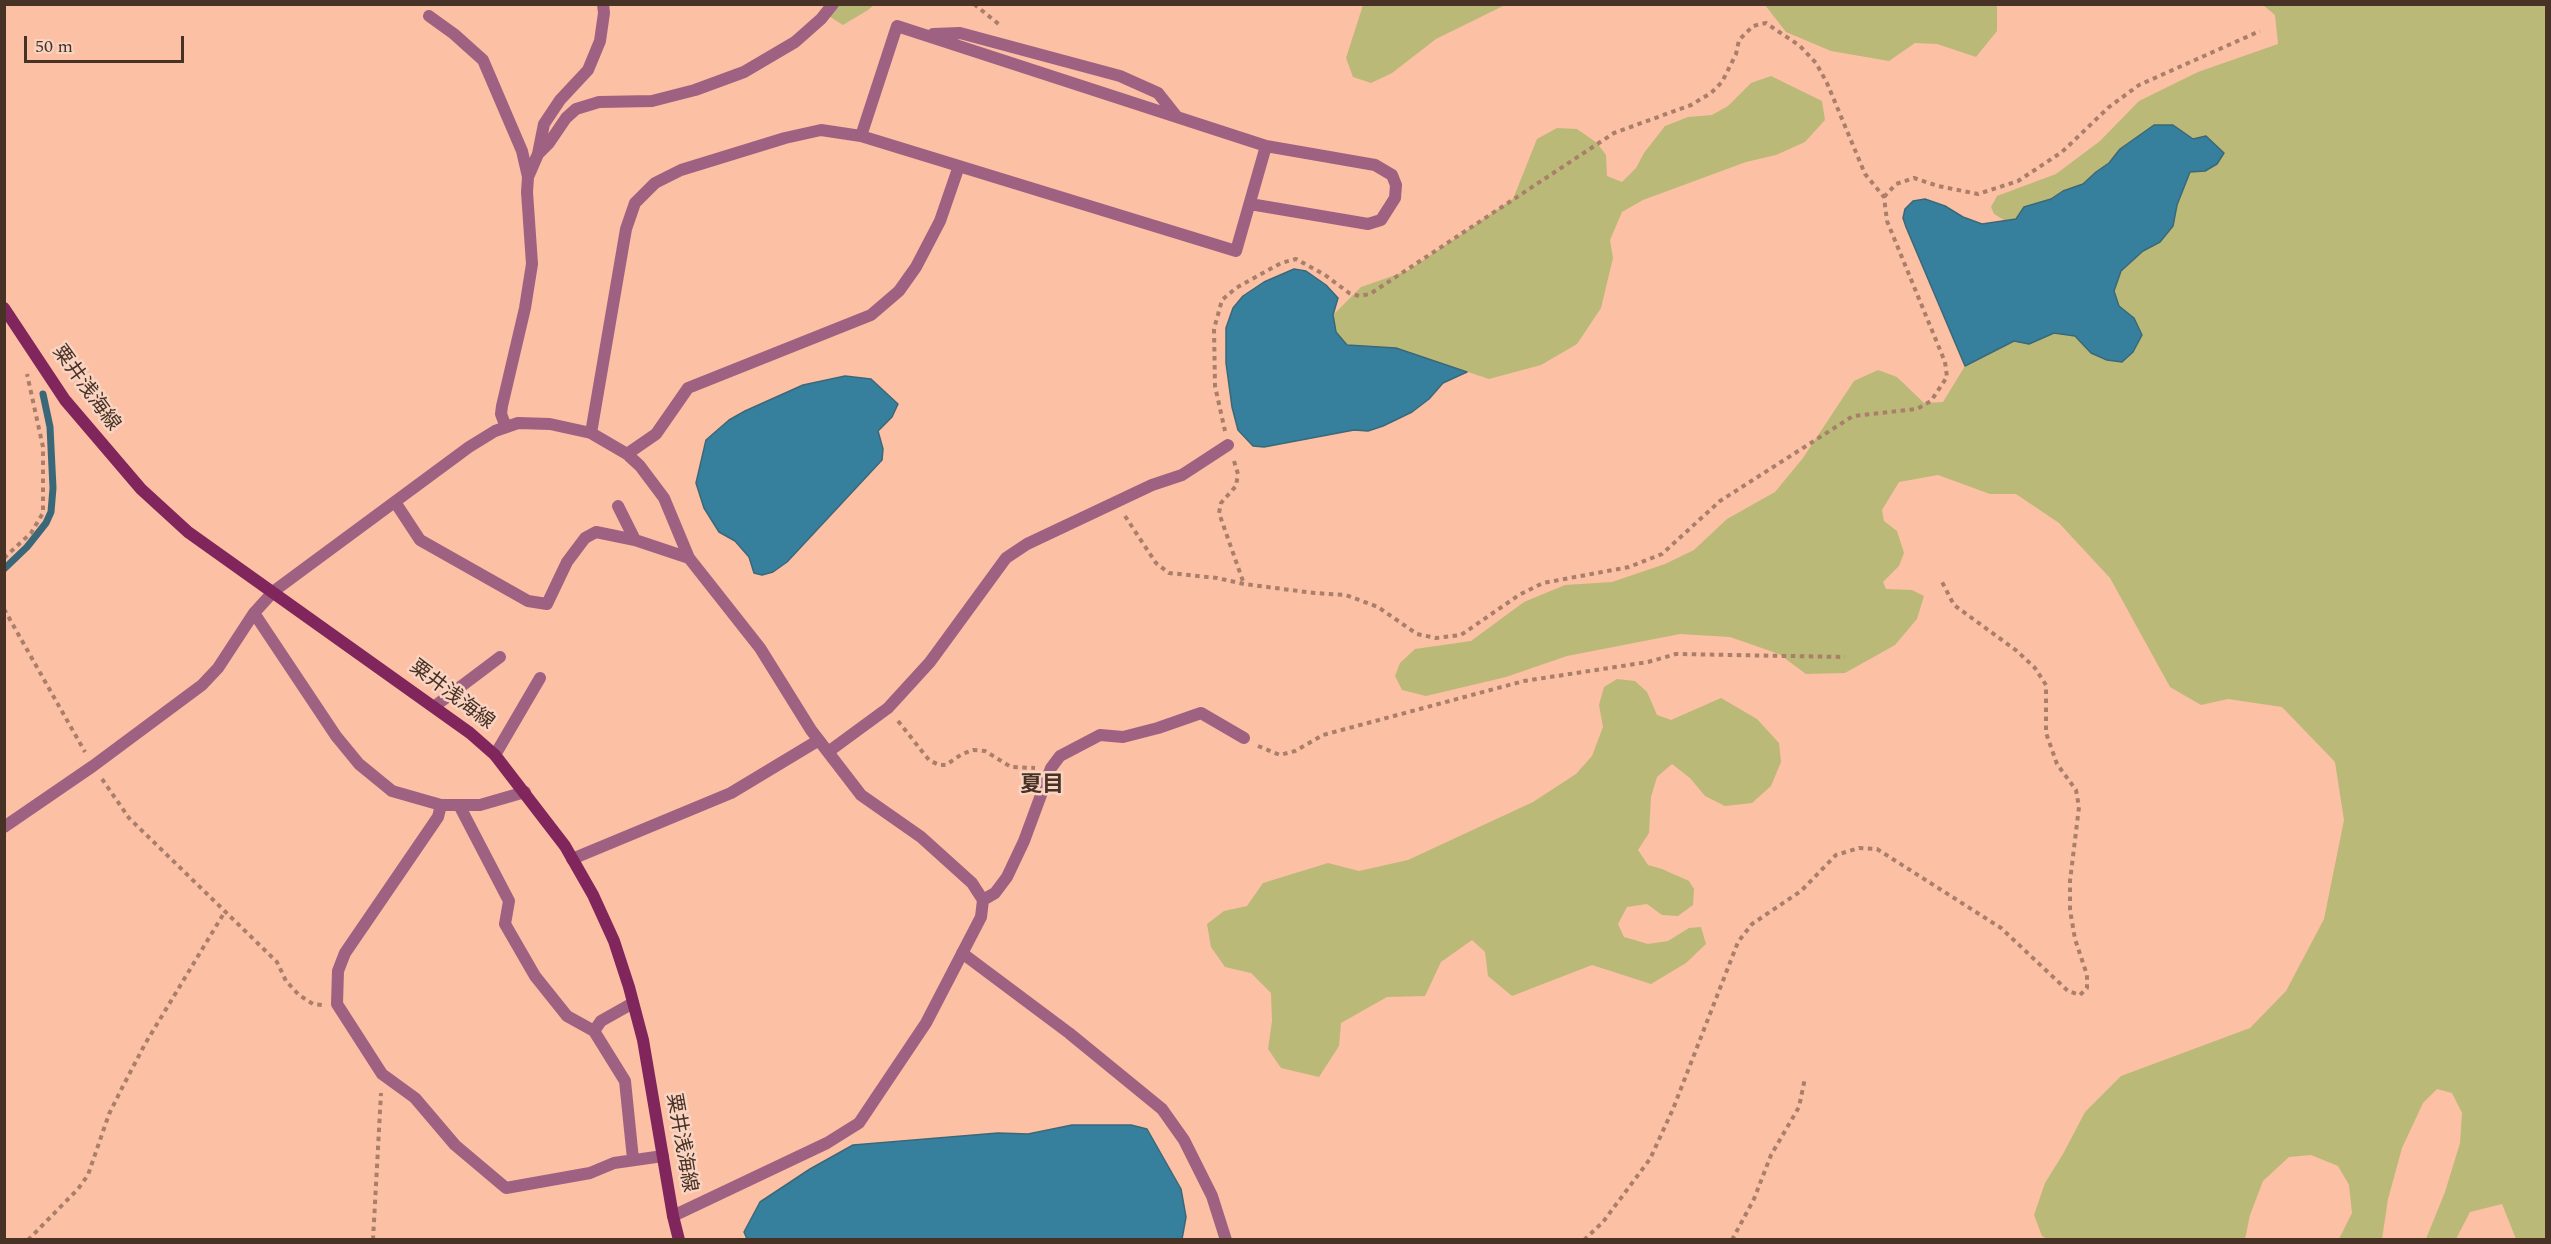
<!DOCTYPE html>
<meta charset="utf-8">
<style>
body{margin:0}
#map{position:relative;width:2551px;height:1244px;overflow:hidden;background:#fcc0a4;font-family:Spectral,serif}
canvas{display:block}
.frame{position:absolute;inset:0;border:6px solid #483125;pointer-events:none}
.scale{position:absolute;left:24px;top:36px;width:160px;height:27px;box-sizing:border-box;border:3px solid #483125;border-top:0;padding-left:8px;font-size:18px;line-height:21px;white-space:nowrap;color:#483125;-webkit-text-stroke:4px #f9d4c2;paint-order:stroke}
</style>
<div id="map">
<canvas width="2551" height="1244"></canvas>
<div class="frame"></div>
<div class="scale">50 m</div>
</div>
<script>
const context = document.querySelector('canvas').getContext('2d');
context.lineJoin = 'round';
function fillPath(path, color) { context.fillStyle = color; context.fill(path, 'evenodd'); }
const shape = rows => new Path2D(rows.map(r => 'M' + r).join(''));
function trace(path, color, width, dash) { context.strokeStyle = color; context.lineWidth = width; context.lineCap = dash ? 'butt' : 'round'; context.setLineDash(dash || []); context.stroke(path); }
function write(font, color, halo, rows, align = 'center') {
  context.font = font + ' Spectral,"Noto Sans JP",serif'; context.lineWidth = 5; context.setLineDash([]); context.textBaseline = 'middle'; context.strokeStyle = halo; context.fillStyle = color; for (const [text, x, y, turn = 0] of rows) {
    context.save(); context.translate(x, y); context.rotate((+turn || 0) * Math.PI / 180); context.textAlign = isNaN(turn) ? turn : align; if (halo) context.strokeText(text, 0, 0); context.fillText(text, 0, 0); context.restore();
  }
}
fillPath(shape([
 [827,5,874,5,868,10,843,25,824,13],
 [1363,5,1363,4,1505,5,1436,39,1392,73,1371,83,1353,77,1346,58],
 [1765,5,1997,5,1997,31,1976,57,1937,44,1915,43,1889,61,1831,51,1786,32],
 [2263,5,2546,5,2546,1239,2516,1239,2502,1204,2470,1212,2456,1239,2426,1239,2445,1192,2460,1143,2462,1113,2452,1093,2437,1089,2423,1103,2402,1148,2388,1199,2382,1239,2339,1239,2352,1213,2349,1185,2338,1166,2311,1155,2289,1157,2263,1181,2250,1215,2245,1239,2049,1240,2042,1236,2034,1215,2045,1183,2063,1154,2085,1112,2121,1076,2250,1028,2286,991,2324,919,2344,820,2335,762,2282,707,2228,699,2201,705,2170,687,2110,578,2059,523,2016,494,1990,494,1938,475,1899,482,1882,510,1884,521,1897,531,1904,553,1899,566,1883,582,1886,589,1912,590,1924,596,1917,619,1895,645,1845,673,1806,674,1779,654,1730,637,1680,634,1567,656,1506,677,1426,696,1402,690,1395,676,1400,663,1415,649,1471,641,1524,602,1565,585,1612,582,1665,564,1694,550,1727,519,1775,492,1803,458,1854,381,1878,370,1897,377,1924,403,1943,402,1965,366,2014,341,2029,344,2054,333,2075,336,2091,353,2134,318,2119,306,2114,291,2121,271,2143,251,2160,242,2173,226,2177,205,2190,172,2193,139,2173,125,2120,149,2109,163,2096,172,2083,184,2063,191,2051,199,2024,207,2017,219,2004,220,1994,214,1991,207,1997,196,2056,174,2100,141,2139,101,2198,72,2278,44,2275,15],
 [1771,76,1822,101,1825,120,1805,142,1776,155,1746,162,1643,200,1622,212,1610,240,1613,258,1601,308,1577,344,1541,365,1489,379,1396,348,1347,345,1336,332,1333,315,1361,287,1407,271,1513,199,1537,139,1557,128,1577,129,1597,143,1606,155,1607,176,1622,182,1636,168,1644,153,1665,126,1688,117,1712,115,1728,106,1751,83],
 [1617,679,1635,681,1647,692,1657,715,1671,720,1721,698,1757,719,1779,743,1781,762,1771,786,1752,803,1725,806,1705,796,1690,778,1672,764,1657,777,1651,797,1649,833,1638,850,1648,865,1662,869,1689,881,1694,889,1693,905,1678,916,1662,915,1647,904,1627,907,1618,924,1624,937,1648,944,1668,941,1689,928,1701,927,1706,944,1686,963,1651,984,1592,965,1512,996,1488,976,1485,952,1472,940,1441,962,1425,996,1387,997,1341,1023,1339,1046,1319,1077,1281,1068,1268,1049,1272,1021,1271,993,1251,973,1225,967,1211,947,1207,924,1224,911,1247,906,1263,883,1328,863,1359,871,1408,860,1533,802,1576,774,1592,756,1603,727,1599,705,1604,687]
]), '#bbb977');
const water = shape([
 [2154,125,2173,125,2193,139,2206,136,2224,153,2217,164,2205,171,2190,172,2177,205,2173,226,2160,242,2143,251,2121,271,2114,291,2119,306,2134,318,2142,335,2133,352,2122,362,2107,360,2091,353,2075,336,2054,333,2029,344,2014,341,1965,366,1906,227,1903,218,1905,209,1913,201,1925,199,1945,206,1963,217,1982,224,2016,219,2024,207,2051,199,2063,191,2083,184,2096,172,2109,163,2120,149,2154,125],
 [1294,269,1306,271,1326,285,1338,298,1333,315,1336,332,1347,345,1396,348,1467,372,1443,383,1429,399,1412,412,1383,426,1368,431,1354,430,1264,447,1253,446,1238,430,1232,407,1226,363,1226,328,1233,308,1243,296,1264,282,1294,269],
 [845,376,871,379,898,404,892,417,878,431,883,449,882,460,787,562,773,572,762,575,754,573,749,557,735,541,719,532,704,508,696,483,706,440,729,420,745,411,803,385,845,376],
 [1072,1125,1131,1125,1147,1129,1181,1189,1186,1217,1182,1239,747,1239,744,1232,760,1202,810,1169,853,1145,998,1133,1028,1134,1072,1125]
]);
fillPath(water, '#36809d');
trace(water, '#3b6879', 1.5);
trace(shape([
 [4,569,27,547,46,523,51,512,53,488,50,427,43,394]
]), '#3b6879', 7);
trace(shape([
 [974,4,1001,26],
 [1884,197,1896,184,1914,178,1938,186,1978,194,2018,181,2062,152,2109,107,2139,85,2260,31],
 [1234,461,1238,474,1236,486,1221,503,1219,513,1244,584],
 [1125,516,1156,563,1169,573,1217,578,1244,584,1314,593,1346,595,1378,607,1417,634,1436,638,1461,635,1519,595,1543,583,1629,567,1662,554,1720,501,1853,416,1917,409,1931,401,1947,377,1945,362,1887,221,1884,197,1865,174,1827,83,1816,63,1800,46,1766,23,1753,26,1739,40,1736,54,1722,82,1711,93,1691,105,1614,133,1370,294,1359,296,1349,293,1325,275,1296,259,1281,263,1236,288,1222,300,1214,329,1215,386,1225,431],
 [4,558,31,533,43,513,43,447,27,374],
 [4,609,85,752],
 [898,721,929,760,939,765,946,765,962,754,973,750,985,751,1011,767,1035,768],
 [1258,746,1280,755,1295,751,1323,735,1524,681,1648,662,1676,654,1845,657],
 [102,779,129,818,277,962,286,981,299,995,313,1004,322,1005],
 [28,1240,78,1189,88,1175,109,1114,122,1088,145,1044,224,913],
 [373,1240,381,1093],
 [1584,1240,1603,1222,1650,1159,1673,1109,1738,942,1752,924,1801,891,1836,855,1859,848,1877,849,2001,928,2068,991,2080,995,2087,988,2087,975,2075,939,2070,910,2070,881,2079,807,2076,790,2057,764,2046,733,2046,685,2035,668,2017,651,1954,605,1942,582],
 [1732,1240,1754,1199,1771,1155,1799,1107,1805,1078]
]), '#a97e6a', 4, [4.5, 4.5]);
trace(shape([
 [429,16,454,34,483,60,522,151,528,177],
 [933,34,960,33,1120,76,1158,93,1177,117],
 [861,136,897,26,1266,146,1375,165,1392,175,1396,185,1395,198,1381,220,1368,224,1250,204],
 [538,154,549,143,566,118,576,109,599,102,652,101,695,90,744,72,795,42,821,19,833,4],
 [506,427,501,414,502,406,525,308,532,264,527,192,528,177,538,154,544,124,560,100,588,70,600,41,604,13,603,4],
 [591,433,626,229,635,203,655,183,681,170,785,138,821,130,861,136,1236,251,1266,146],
 [627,454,656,434,688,388,871,315,899,291,916,267,940,221,959,166],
 [395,502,420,540,528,601,547,604,567,562,585,538,596,532,635,540],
 [618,506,635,540,689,558],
 [254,613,336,736,359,764,392,791,441,805,480,805,525,792],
 [435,706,500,657],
 [828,752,888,708,930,662,1006,558,1027,544,1152,485,1182,475,1228,445],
 [495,755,540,678],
 [441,805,438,817,345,953,338,971,337,1004,382,1074,415,1098,455,1145,506,1188,590,1173,614,1163,663,1156],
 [459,805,509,901,505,924,535,976,567,1016,594,1031,625,1081,633,1159],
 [4,827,93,766,202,685,218,668,254,613,274,591,469,447,495,431,518,423,550,424,591,433,627,454,640,466,664,498,689,558,760,648,811,730,861,795,921,837,972,883,983,900,981,917,926,1023,859,1123,827,1143,673,1216],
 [572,859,731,793,819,740],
 [983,900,995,893,1007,877,1024,841,1051,768,1060,756,1100,735,1123,737,1158,728,1201,713,1244,738],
 [962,953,1069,1033,1162,1109,1184,1140,1212,1196,1226,1240],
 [594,1031,601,1021,633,1003]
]), '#9f6182', 12);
trace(shape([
 [4,308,65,400,141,489,188,532,470,733,495,755,565,846,593,895,614,941,629,987,643,1040,673,1216,679,1240]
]), '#80265d', 12);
write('20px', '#483125', '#f9d4c2', [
 ["粟井浅海線",85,389,54],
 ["粟井浅海線",451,696,37],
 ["粟井浅海線",680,1143,80]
]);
write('bold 22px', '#483125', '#f9d4c2', [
 ["夏目",1042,787]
]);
</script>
